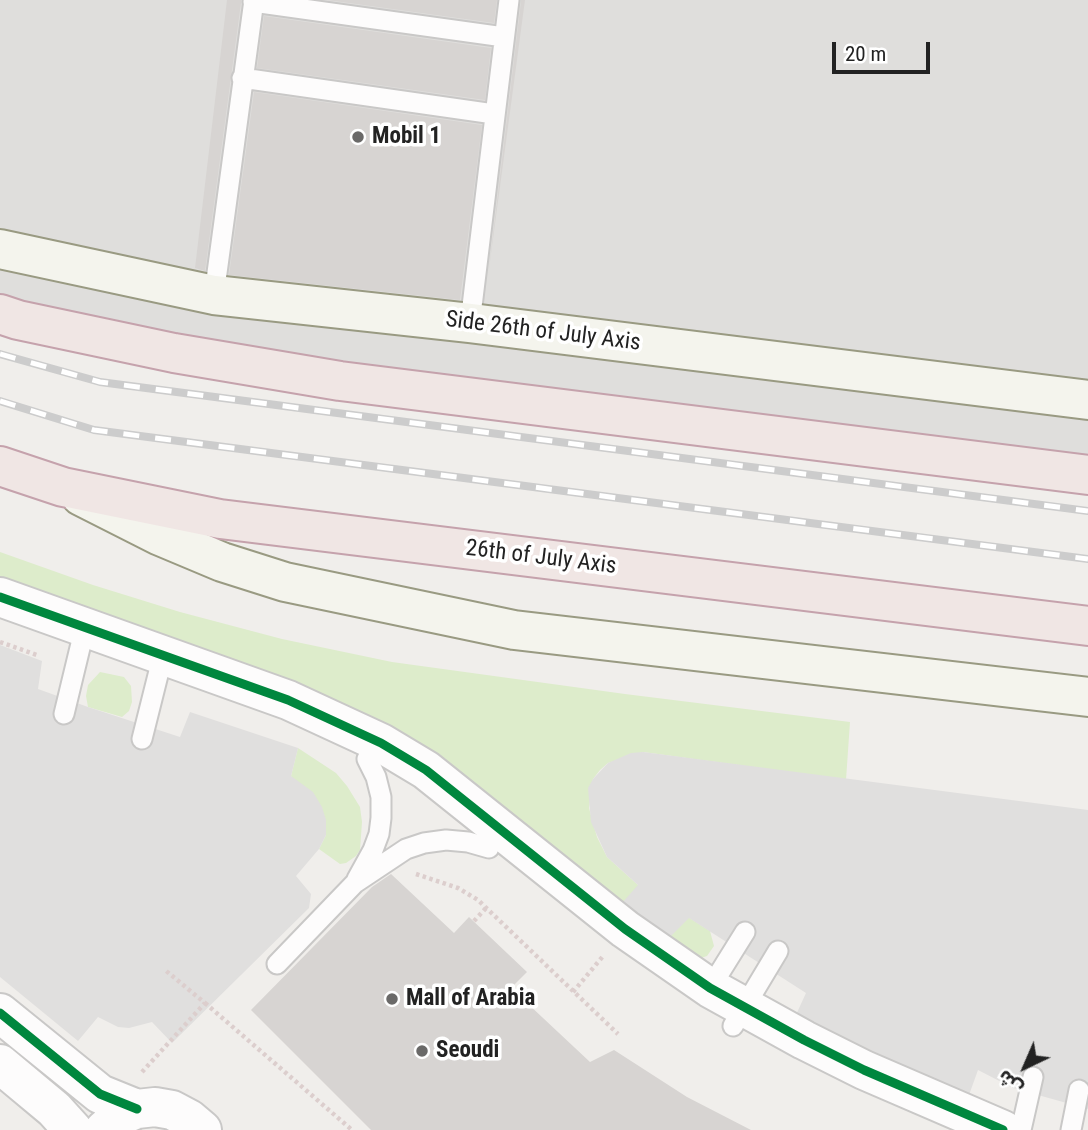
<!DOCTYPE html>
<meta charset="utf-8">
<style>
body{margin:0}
#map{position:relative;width:1088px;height:1130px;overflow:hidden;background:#f0eeeb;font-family:"Roboto Condensed","Noto Sans Arabic",sans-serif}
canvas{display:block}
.north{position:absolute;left:990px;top:1032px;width:70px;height:70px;-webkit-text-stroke:5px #fff;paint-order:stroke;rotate:224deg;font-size:19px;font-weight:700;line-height:28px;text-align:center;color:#222}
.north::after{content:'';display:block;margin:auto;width:24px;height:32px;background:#222;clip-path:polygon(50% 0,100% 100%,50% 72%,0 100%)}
.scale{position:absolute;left:832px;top:42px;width:98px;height:32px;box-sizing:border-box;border:4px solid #222;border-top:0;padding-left:9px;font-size:21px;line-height:24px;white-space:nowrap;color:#222;-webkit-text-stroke:5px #fff;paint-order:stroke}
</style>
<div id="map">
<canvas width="1088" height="1130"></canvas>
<div class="north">ش</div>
<div class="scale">20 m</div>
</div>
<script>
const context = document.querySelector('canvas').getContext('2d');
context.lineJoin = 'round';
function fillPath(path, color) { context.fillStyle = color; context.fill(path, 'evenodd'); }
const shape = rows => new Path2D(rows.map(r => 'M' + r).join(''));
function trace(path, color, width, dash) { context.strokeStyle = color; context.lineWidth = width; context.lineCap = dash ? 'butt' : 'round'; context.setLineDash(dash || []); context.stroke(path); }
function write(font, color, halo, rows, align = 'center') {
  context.font = font + ' "Roboto Condensed",sans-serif'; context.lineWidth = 7; context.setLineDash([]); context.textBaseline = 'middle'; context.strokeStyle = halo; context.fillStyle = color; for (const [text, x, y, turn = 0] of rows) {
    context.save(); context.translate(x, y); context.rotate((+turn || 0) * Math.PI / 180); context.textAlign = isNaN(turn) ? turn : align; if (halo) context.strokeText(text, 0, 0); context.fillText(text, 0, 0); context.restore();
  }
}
fillPath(shape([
 [0,0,1088,0,1088,460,255,354,0,303]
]), '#dfdedc');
fillPath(shape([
 [0,552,93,585,180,612,282,639,392,662,625,694,850,722,846,780,643,752,608,763,600,770,593,779,589,808,597,837,607,857,638,885,710,931,714,946,707,956,692,961,454,770,0,584],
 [100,672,124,677,131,686,132,702,129,711,122,717,88,707,86,696,88,685],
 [298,748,336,773,347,786,360,807,362,822,360,850,356,856,346,863,340,864,319,849,326,835,291,776]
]), '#ddeccb');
fillPath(shape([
 [0,645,42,661,38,689,88,707,180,737,190,712,298,748,291,776,313,792,322,807,326,820,326,835,319,849,296,876,311,894,309,908,172,1043,152,1022,129,1028,118,1027,98,1017,78,1041,0,977],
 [643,752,1088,810,1088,1109,1013,1088,978,1070,969,1095,795,1017,806,993,689,918,669,938,622,903,638,885,607,857,591,822,588,788,593,779,608,763,631,753]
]), '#e0dfde');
fillPath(shape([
 [227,0,241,0,241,3,205,271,195,268],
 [327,0,497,0,494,23],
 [521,0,525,0,488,276,521,1],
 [264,16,491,48,485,100,257,68],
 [254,92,482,125,460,300,229,275],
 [391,874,454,933,469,917,527,972,511,988,590,1062,614,1050,687,1097,751,1130,371,1130,251,1010,372,887]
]), '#d7d4d2');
const service = shape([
 [253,2,504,37],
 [242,78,494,114],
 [214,295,254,0],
 [470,323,509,0],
 [64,714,85,627],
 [142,739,163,655],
 [357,879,373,850,379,834,381,818,381,797,376,777,367,759],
 [277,964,355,883,406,849,424,843,446,840,468,842,489,848],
 [707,993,745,932],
 [733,1026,778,951],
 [1021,1130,1033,1077],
 [1071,1130,1079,1090]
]);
const minor = shape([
 [0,597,288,700,381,743,426,770,625,929,710,988,804,1040,864,1070,1003,1130],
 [0,1013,100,1094,137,1109],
 [0,1064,54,1109,73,1130],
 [104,1130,120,1116,137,1109,155,1107,172,1110,189,1119,202,1130]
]);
const secondary = shape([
 [0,249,214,295,470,323,1088,400],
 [81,496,160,536,222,562,285,582,514,630,1088,697]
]);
const trunk = shape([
 [0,314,18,320,174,353,340,381,1088,475],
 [0,466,63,487,220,519,1088,626]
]);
trace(service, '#c9c8c7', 23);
trace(minor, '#c9c8c7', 42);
trace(secondary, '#999a82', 42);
trace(trunk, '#c5a2ac', 42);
trace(shape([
 [0,642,37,655],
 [416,874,458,888,478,900,618,1034],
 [474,921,486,908],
 [573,992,604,955],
 [205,1003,352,1130],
 [142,1072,205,1003,165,970]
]), '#dccecd', 4.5, [3.5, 3.5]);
trace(service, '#fdfcfc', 19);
trace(minor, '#fdfcfc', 38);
trace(secondary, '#f4f4ed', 38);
trace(trunk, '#f0e6e4', 38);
const rail = shape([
 [0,354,100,382,1088,511],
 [0,401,94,430,1088,559]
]);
trace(rail, '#ccc', 8);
trace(rail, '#fff', 5, [16]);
trace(shape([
 [0,597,288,700,381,743,426,770,625,929,710,988,804,1040,864,1070,1003,1130],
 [0,1013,100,1094,137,1109]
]), '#00873e', 9);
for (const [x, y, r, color] of [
 [358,137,7,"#6a6968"],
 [392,999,7,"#6a6968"],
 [422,1051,7,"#6a6968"]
]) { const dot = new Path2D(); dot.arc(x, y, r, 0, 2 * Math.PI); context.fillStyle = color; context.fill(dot); trace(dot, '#fff', 2.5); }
write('bold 23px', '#222', '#fff', [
 ["Mobil 1",372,137],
 ["Mall of Arabia",406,999],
 ["Seoudi",436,1051]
], 'left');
write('23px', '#222', '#fff', [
 ["Side 26th of July Axis",543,332,7],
 ["26th of July Axis",541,558,7]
]);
</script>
